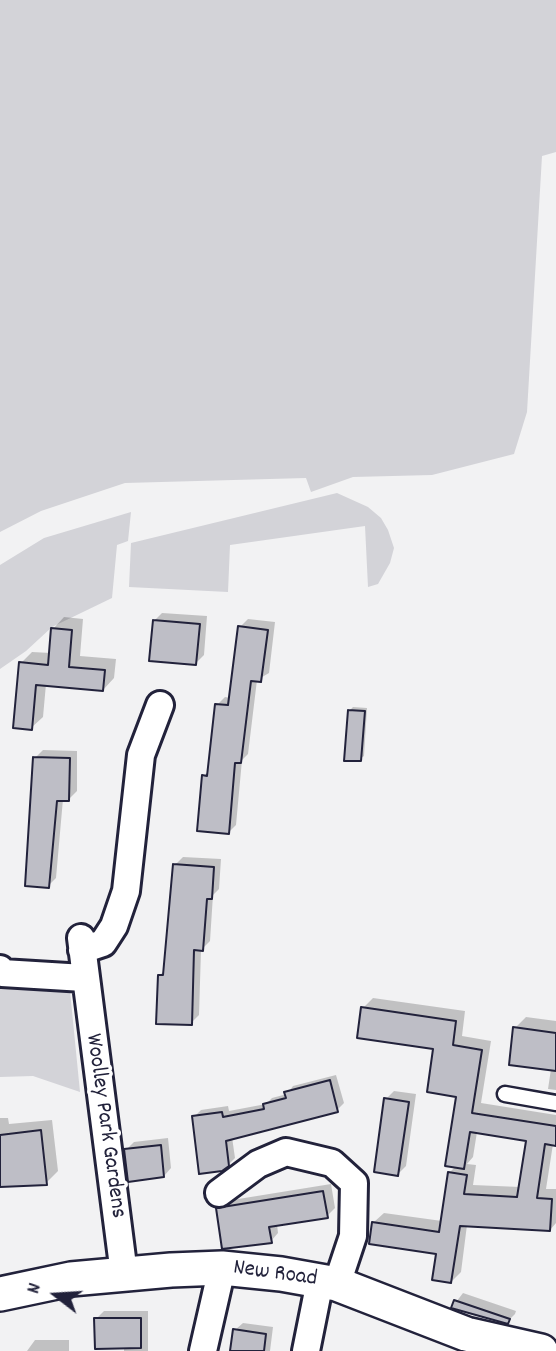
<!DOCTYPE html>
<style>
body{margin:0}
#map{position:relative;width:556px;height:1351px;overflow:hidden;background:#f2f2f3;font-family:Dekko,sans-serif}
canvas{display:block}
.north{position:absolute;left:21px;top:1260px;width:70px;height:70px;-webkit-text-stroke:5px #fff;paint-order:stroke;rotate:287deg;font-size:19px;font-weight:700;line-height:28px;text-align:center;color:#22223b}
.north::after{content:'';display:block;margin:auto;width:24px;height:32px;background:#22223b;clip-path:polygon(50% 0,100% 100%,50% 72%,0 100%)}
</style>
<div id="map">
<canvas width="556" height="1351"></canvas>
<div class="north">N</div>
</div>
<script>
const context = document.querySelector('canvas').getContext('2d');
context.lineJoin = 'round';
function fillPath(path, color) { context.fillStyle = color; context.fill(path, 'evenodd'); }
const shape = rows => new Path2D(rows.map(r => 'M' + r).join(''));
function trace(path, color, width, dash) { context.strokeStyle = color; context.lineWidth = width; context.lineCap = dash ? 'butt' : 'round'; context.setLineDash(dash || []); context.stroke(path); }
function write(font, color, halo, rows, align = 'center') {
  context.font = font + ' Dekko,sans-serif'; context.lineWidth = 7; context.setLineDash([]); context.textBaseline = 'middle'; context.strokeStyle = halo; context.fillStyle = color; for (const [text, x, y, turn = 0] of rows) {
    context.save(); context.translate(x, y); context.rotate((+turn || 0) * Math.PI / 180); context.textAlign = isNaN(turn) ? turn : align; if (halo) context.strokeText(text, 0, 0); context.fillText(text, 0, 0); context.restore();
  }
}
fillPath(shape([
 [0,0,556,0,556,152,542,156,527,412,514,454,432,475,353,477,311,492,306,478,125,483,41,511,0,532],
 [337,493,368,507,381,518,388,530,394,548,390,563,378,584,368,587,365,526,230,545,228,592,129,587,131,543],
 [131,512,128,541,117,545,112,598,52,627,26,651,0,669,0,565,44,538],
 [0,960,47,966,59,973,70,991,80,1092,33,1076,0,1077]
]), '#d3d3d8');
fillPath(shape([
 [162,613,207,616,204,655,196,663,154,621],
 [64,617,83,619,80,656,116,659,114,678,103,690,46,684,43,717,31,728,21,663,32,652,51,653,53,629],
 [248,619,275,622,269,673,257,680,248,754,242,760,236,825,228,833,203,776,209,771,217,705,225,697,231,698,240,627],
 [353,707,367,708,364,756,360,759,350,710],
 [43,750,77,751,77,791,69,799,63,799,56,878,48,886,35,758],
 [183,857,221,859,219,889,213,895,210,941,201,950,199,1015,191,1023,159,976,165,970,175,865],
 [373,998,465,1011,462,1036,491,1041,481,1103,556,1115,556,1144,553,1144,546,1189,556,1189,556,1223,550,1230,467,1225,461,1272,451,1282,438,1253,374,1222,384,1213,442,1221,449,1173,456,1166,458,1095,435,1048,363,1008],
 [477,1132,528,1140,520,1187,473,1185,476,1165,467,1164,473,1157],
 [526,1017,556,1021,556,1090,548,1089,551,1069,515,1028],
 [336,1075,344,1103,337,1110,232,1137,235,1158,228,1165,194,1117,201,1110,228,1106,229,1111,266,1104,272,1098,287,1094,293,1086],
 [394,1091,416,1094,406,1166,398,1174,386,1099],
 [0,1118,8,1118,9,1124,52,1120,58,1171,46,1183,0,1186],
 [168,1138,171,1168,164,1176,126,1150,134,1142],
 [331,1184,335,1208,327,1216,277,1224,278,1233,271,1241,218,1209,226,1201],
 [463,1293,516,1311,515,1314,507,1322,453,1306],
 [104,1311,148,1311,148,1351,124,1351,124,1347,96,1319],
 [243,1323,273,1327,270,1351,232,1351,235,1330],
 [35,1340,69,1340,69,1351,27,1351]
]), '#0003');
const building = shape([
 [153,620,200,624,196,665,149,661,153,620],
 [238,626,268,630,261,682,251,681,241,763,235,763,229,834,197,831,202,775,207,776,215,704,228,705,238,626],
 [51,628,72,630,69,667,105,670,103,691,36,685,32,730,13,728,19,662,48,665,51,628],
 [348,710,365,711,361,761,344,761,348,710],
 [33,757,70,758,69,801,57,801,49,888,25,886,33,757],
 [173,864,214,867,212,899,207,899,203,951,194,950,192,1025,156,1024,158,975,163,975,173,864],
 [361,1007,456,1021,453,1045,482,1050,472,1113,556,1126,556,1146,545,1144,537,1198,552,1199,550,1231,460,1226,451,1283,432,1280,436,1254,369,1244,372,1222,439,1232,448,1172,467,1175,464,1194,517,1197,526,1141,470,1132,464,1169,445,1166,456,1097,427,1092,433,1049,357,1038,361,1007],
 [513,1027,556,1033,556,1071,509,1065,513,1027],
 [330,1080,338,1112,226,1141,229,1166,222,1171,199,1174,192,1116,222,1112,223,1117,264,1109,263,1104,286,1098,284,1092,330,1080],
 [384,1098,409,1102,398,1176,374,1172,384,1098],
 [41,1130,47,1185,0,1187,0,1135,41,1130],
 [161,1145,164,1177,128,1182,124,1149,161,1145],
 [323,1191,328,1218,269,1227,272,1243,222,1249,216,1208,323,1191],
 [454,1300,510,1319,508,1324,451,1308,454,1300],
 [94,1318,141,1318,141,1348,95,1349,94,1318],
 [233,1329,266,1334,264,1351,230,1351,233,1329]
]);
fillPath(building, '#bebec6');
trace(building, '#22223b', 2);
const service = shape([
 [505,1094,556,1103]
]);
const minor = shape([
 [81,938,124,1274],
 [82,950,103,943,114,926,126,891,141,755,160,705],
 [0,969,2,973,84,978],
 [219,1193,258,1164,286,1152,332,1163,354,1183,353,1236,337,1284],
 [203,1351,222,1268],
 [306,1351,320,1281]
]);
const tertiary = shape([
 [0,1294,71,1279,171,1270,222,1268,281,1274,337,1284,466,1334,541,1351]
]);
trace(service, '#22223b', 19);
trace(minor, '#22223b', 32);
trace(tertiary, '#22223b', 38);
trace(service, '#fff', 14);
trace(minor, '#fff', 26);
trace(tertiary, '#fff', 33);
write('23px', '#22223b', '#fff', [
 ["Woolley Park Gardens",104,1126,82],
 ["New Road",275,1275,8]
]);
</script>
